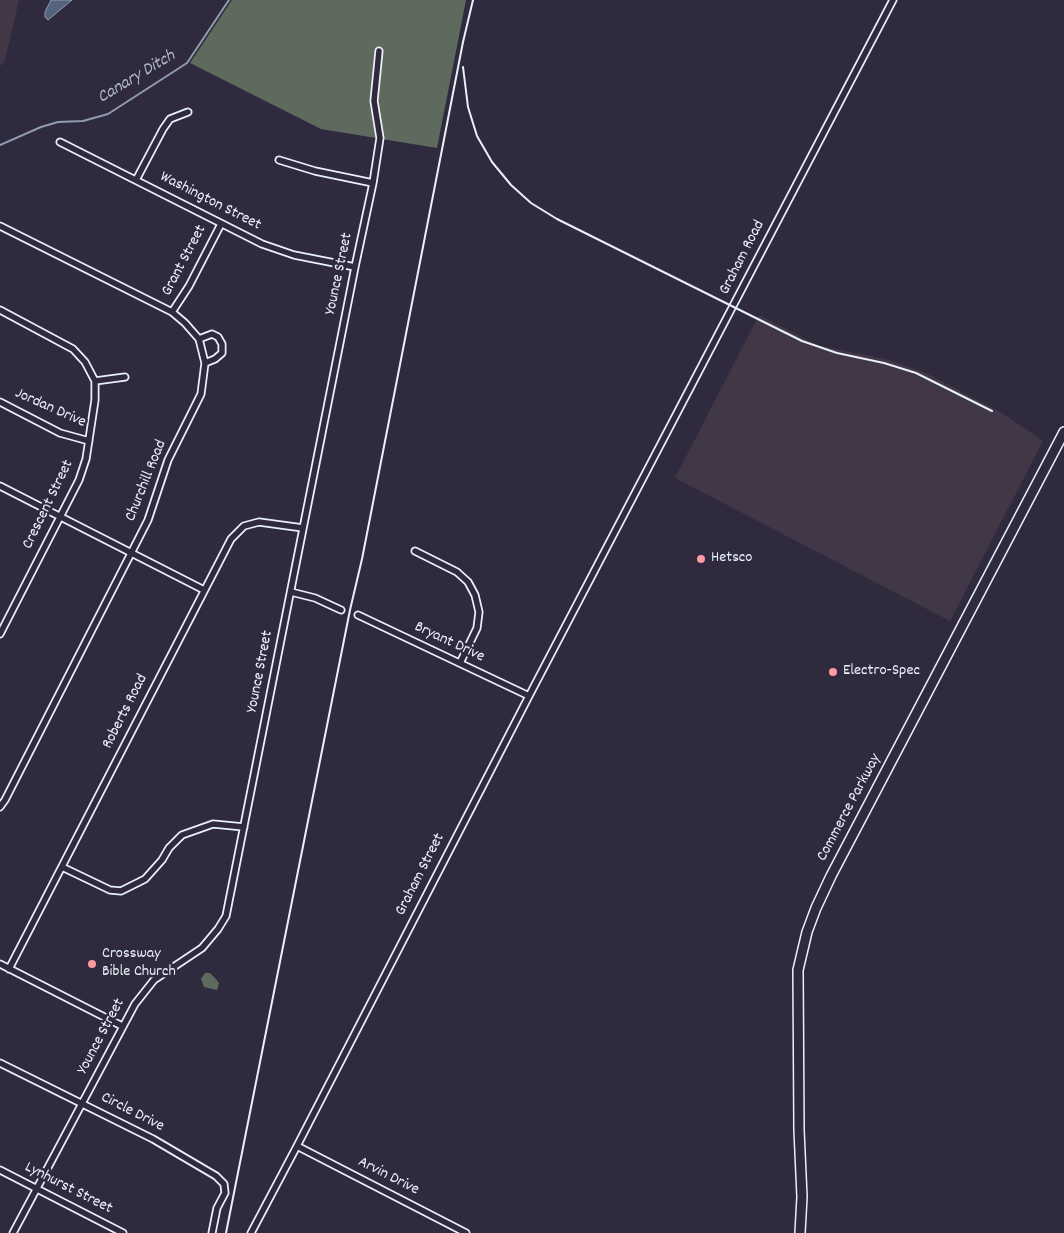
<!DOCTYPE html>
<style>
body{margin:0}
canvas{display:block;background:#2f2a3d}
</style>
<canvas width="1064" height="1233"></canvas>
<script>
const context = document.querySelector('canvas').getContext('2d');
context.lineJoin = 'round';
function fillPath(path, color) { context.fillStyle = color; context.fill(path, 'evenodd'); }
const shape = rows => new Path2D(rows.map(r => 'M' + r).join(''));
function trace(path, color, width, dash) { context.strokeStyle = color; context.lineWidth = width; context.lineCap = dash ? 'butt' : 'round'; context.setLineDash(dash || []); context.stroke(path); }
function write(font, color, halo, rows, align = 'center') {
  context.font = font + ' Dekko,sans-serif'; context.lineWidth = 5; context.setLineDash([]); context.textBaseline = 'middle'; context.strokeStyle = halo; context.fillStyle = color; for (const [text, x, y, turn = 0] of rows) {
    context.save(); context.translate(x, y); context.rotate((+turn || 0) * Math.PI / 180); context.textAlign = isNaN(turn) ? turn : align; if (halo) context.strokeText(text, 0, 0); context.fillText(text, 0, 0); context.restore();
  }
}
fillPath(shape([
 [0,0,19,0,5,61,0,66],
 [759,315,817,345,889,360,926,373,1002,413,1043,441,950,621,675,478]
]), '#413746');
fillPath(shape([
 [232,0,466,0,437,148,321,129,190,63],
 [205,973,210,973,215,978,219,983,217,990,204,987,201,979]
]), '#5f6a5e');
const water = shape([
 [51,0,72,0,48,20,45,17,45,12,51,0]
]);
fillPath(water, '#54637e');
trace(water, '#8f9caf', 1);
trace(shape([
 [0,145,41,127,58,122,83,121,108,114,187,63,229,0]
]), '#8f9caf', 2);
const street = shape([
 [60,142,262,244,294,255,355,267],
 [279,160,315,171,373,183],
 [136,180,163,129,170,119,188,112],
 [0,226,172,312,185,323,199,339,205,363,201,394,168,460,148,520,5,800,0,807],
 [0,310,73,349,85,362,95,381,95,400,86,459,79,480,0,634],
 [172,312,189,286,221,224],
 [199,339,212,334,218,337,222,344,222,353,215,359,205,363],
 [95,381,125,377],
 [0,402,60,433,89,441],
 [0,486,204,590],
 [415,551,457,572,468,582,475,595,479,612,477,628,460,663],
 [291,592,315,598,341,610],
 [358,615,529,696],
 [62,867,110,890,121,891,145,879,162,860,169,848,182,835,213,824,244,827],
 [0,964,122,1026],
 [9,969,231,539,244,526,259,522,303,528],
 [0,1063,153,1139,216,1176,224,1184,225,1193,217,1208,212,1233],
 [297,1146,466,1233],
 [0,1170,123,1233],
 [13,1233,135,1004,154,980,202,948,218,929,226,916,355,267,373,183,380,138,374,101,379,51],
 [251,1233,297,1146,529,696,893,0]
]);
const secondary = shape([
 [800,1233,802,1197,799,1130,798,970,807,932,816,908,831,876,1064,432]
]);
trace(street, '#e8f1f8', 9);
trace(secondary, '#e8f1f8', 12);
trace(street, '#2f2a3d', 5.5);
trace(secondary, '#2f2a3d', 9);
trace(shape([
 [463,67,468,107,477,136,492,162,511,185,531,203,557,219,802,341,837,353,884,363,916,373,992,411],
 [226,1233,350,610,362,559,463,42,473,0]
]), '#e8f1f8', 2);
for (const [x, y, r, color] of [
 [701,559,5,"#ff9aa2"],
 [833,672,5,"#ff9aa2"],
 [92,964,5,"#ff9aa2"]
]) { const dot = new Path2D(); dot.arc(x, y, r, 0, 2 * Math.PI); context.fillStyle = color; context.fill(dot); trace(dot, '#2f2a3d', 2); }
write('16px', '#e8f1f8', '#2f2a3d', [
 ["Washington Street",210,202,27],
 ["Graham Road",743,258,-63],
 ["Grant Street",185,261,-62],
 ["Younce Street",340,274,-78],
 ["Jordan Drive",50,409,24],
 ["Churchill Road",147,481,-68],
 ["Crescent Street",49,505,-64],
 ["Bryant Drive",449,643,25],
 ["Younce Street",261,672,-79],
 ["Roberts Road",126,712,-63],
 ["Commerce Parkway",850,808,-62],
 ["Graham Street",421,875,-63],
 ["Younce Street",102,1037,-62],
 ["Circle Drive",132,1113,27],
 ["Arvin Drive",388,1177,27],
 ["Lynhurst Street",68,1189,27]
]);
write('16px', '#e8f1f8', '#2f2a3d', [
 ["Hetsco",711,559],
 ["Electro-Spec",843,672],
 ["Crossway",102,955],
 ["Bible Church",102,973]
], 'left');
write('italic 18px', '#adb8c7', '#2f2a3d', [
 ["Canary Ditch",137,78,-31]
]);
</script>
